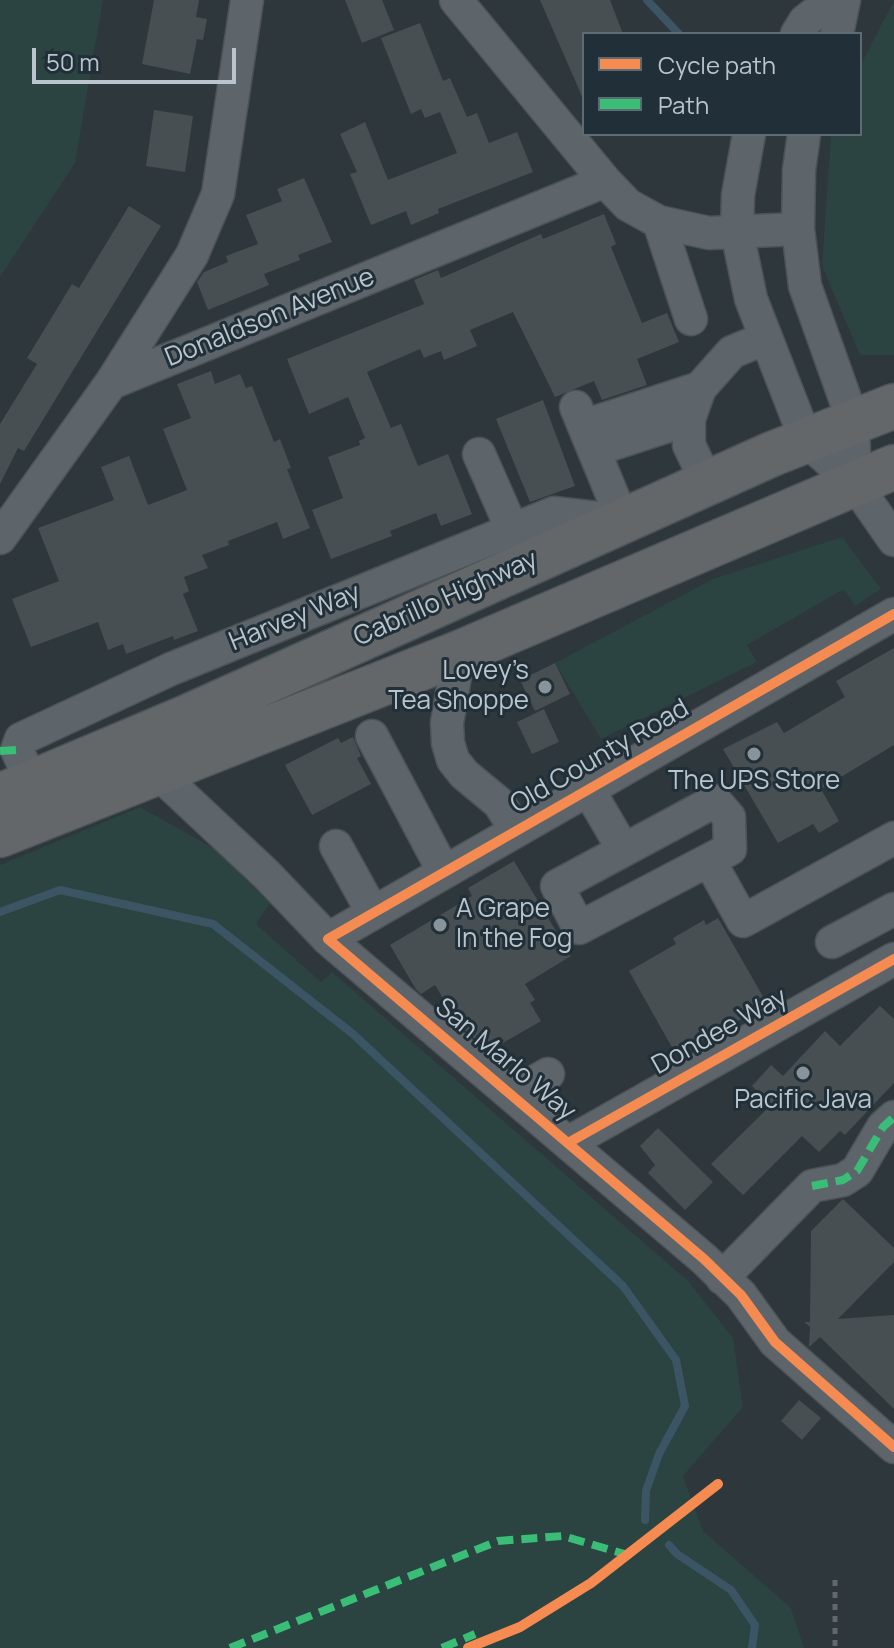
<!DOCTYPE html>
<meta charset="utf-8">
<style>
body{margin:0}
#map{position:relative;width:894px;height:1648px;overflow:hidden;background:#2e373c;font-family:Manrope,sans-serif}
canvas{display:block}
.legend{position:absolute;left:582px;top:32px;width:280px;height:104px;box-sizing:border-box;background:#212f38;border:2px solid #5e6b73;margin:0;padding:10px 14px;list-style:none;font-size:24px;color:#b9c4cc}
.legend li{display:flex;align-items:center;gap:16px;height:40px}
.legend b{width:40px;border:2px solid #5e6b73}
.scale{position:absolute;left:32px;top:48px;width:204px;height:36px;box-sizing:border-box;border:4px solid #b9c4cc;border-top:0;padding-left:10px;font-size:24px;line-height:28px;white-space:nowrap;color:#b9c4cc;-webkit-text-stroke:6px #212f38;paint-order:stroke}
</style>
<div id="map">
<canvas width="894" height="1648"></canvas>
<ul class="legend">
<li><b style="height:10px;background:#f68b52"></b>Cycle path</li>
<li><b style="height:10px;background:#3abd76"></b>Path</li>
</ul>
<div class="scale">50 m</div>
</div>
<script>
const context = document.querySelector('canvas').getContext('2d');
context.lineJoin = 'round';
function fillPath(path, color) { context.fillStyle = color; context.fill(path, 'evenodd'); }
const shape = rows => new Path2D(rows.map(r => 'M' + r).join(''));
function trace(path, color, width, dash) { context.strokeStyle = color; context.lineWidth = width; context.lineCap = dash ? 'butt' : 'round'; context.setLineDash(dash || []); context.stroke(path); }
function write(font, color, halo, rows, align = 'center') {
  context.font = font + ' Manrope,sans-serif'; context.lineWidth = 6; context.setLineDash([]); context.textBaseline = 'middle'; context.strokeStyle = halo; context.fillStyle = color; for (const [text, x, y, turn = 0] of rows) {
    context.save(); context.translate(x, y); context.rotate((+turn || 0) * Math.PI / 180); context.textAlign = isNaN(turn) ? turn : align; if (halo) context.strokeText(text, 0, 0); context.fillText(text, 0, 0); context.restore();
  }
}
fillPath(shape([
 [0,0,103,0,75,163,0,277],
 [894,1,894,355,860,355,822,266,831,134,860,134,860,66],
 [842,537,881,589,855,606,844,589,747,645,757,662,601,739,555,663,713,579],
 [140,807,215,849,270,903,256,924,321,982,332,972,688,1281,733,1338,743,1407,683,1476,703,1531,791,1608,804,1648,0,1648,0,865]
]), '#2b4341');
trace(shape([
 [647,0,679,34],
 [0,912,60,890,213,924,353,1034,623,1286,676,1360,685,1406,659,1454,646,1491,645,1520],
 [669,1545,677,1554,731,1590,755,1625,752,1648]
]), '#3c5565', 8);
fillPath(shape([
 [154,0,199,0,196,17,207,19,203,40,197,39,190,74,142,64],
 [345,0,382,0,394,30,362,43],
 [540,0,610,0,623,34,584,34,584,101],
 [420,23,443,81,450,78,467,117,477,113,489,143,517,132,533,172,438,209,439,213,411,225,406,211,371,225,350,174,357,172,340,134,365,122,388,180,457,153,440,112,425,118,421,109,411,114,381,38],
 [154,110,193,116,185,172,146,166],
 [304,178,332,242,298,255,300,260,264,274,269,285,208,310,197,282,204,272,228,262,226,256,258,244,246,215,282,201,277,189],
 [129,206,161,226,24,451,18,448,0,484,0,424,37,364,27,358,72,284,79,288],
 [604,214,616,244,611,247,642,323,667,313,679,342,637,359,647,385,602,400,594,381,555,397,513,312,470,330,477,346,444,360,441,351,424,358,420,349,367,372,391,428,401,424,418,466,448,454,472,514,441,526,436,513,390,531,392,536,331,559,312,510,343,498,328,457,360,445,359,441,365,438,348,397,309,414,287,359,424,304,414,280,438,270,441,278,541,234,543,239],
 [211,371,215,384,240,374,246,388,252,386,274,442,280,439,291,468,287,469,310,528,283,539,277,522,228,541,229,545,202,555,208,568,184,577,189,591,183,594,198,631,174,640,173,636,126,654,123,644,108,650,98,622,31,647,12,599,59,581,38,528,114,500,101,467,129,456,148,505,187,490,163,429,191,418,177,384],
 [543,400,575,486,530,502,496,419],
 [894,648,894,745,821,789,839,821,819,833,813,824,778,843,723,749,777,722,784,733,845,697,836,681],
 [555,663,570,694,535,711,520,680],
 [544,709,559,742,532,754,517,722],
 [353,737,361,756,357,758,371,784,312,815,285,765,338,738,341,743],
 [514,861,571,956,525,984,535,1000,530,1003,541,1021,489,1051,459,1025,435,985,421,994,415,988,390,945,472,896,468,888],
 [718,918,765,1000,747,1010,749,1015,695,1044,693,1041,674,1051,629,971,676,944,673,938,704,920,706,925],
 [880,1006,894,1019,894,1083,845,1135,840,1131,819,1152,802,1136,743,1195,711,1164,771,1105,752,1086,771,1065,783,1076,825,1031,840,1046],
 [658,1128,713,1182,685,1210,648,1173,655,1165,640,1146],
 [843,1199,894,1248,894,1262,838,1319,894,1315,894,1409,820,1337,809,1347,810,1327,804,1322,810,1322,811,1231],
 [799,1400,821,1418,802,1440,781,1421]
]), '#474f53');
const minor = shape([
 [456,0,605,181,628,205,659,222,709,233,798,229],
 [797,34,805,21,832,0],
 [837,34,844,0],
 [749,134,738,195,737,232,751,299,806,440,855,484,894,540],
 [804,134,799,170,798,229,805,286,853,421,855,484],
 [659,222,691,319],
 [111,383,605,181],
 [584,426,700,388],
 [594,450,689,419],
 [479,454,512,529],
 [707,483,689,445,689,419,700,388,732,352,766,338],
 [0,538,111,383,192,255,218,194,247,0],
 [459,653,447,723,448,743,453,760,464,774,499,803,516,830],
 [372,736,444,872],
 [157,772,267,875,328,939,704,1259,741,1295,775,1342,894,1447],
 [32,783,17,750,21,739,171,669,554,513,623,521,576,407],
 [588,789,623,849],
 [715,801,729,817,730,849,579,928,557,886,715,801],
 [336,846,373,913],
 [709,860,743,921,894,838],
 [328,939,894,614],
 [832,942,894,909],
 [512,1095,548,1074],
 [568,1143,894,959],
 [722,1278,812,1186,843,1180,857,1171,883,1127,894,1117]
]);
const highway = shape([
 [0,796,185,718,772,454,894,406],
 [0,835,459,653,894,467]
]);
trace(minor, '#4c5256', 35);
trace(highway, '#4b5358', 47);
trace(shape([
 [835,1580,835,1648]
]), '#62696d', 5, [6, 6]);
trace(minor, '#5e656a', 32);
trace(highway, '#63676a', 44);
trace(shape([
 [0,751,17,750],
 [812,1186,843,1180,857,1171,883,1127,894,1117],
 [230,1648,498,1541,563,1536,628,1555],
 [442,1648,475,1634]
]), '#3abd76', 8, [16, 8]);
trace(shape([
 [894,614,328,939,704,1259,741,1295,775,1342,894,1447],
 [568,1143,894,959],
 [468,1648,520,1627,591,1583,718,1484]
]), '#f68b52', 10);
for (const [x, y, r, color] of [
 [545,687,8,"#88939a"],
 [754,754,8,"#88939a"],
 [440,925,8,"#88939a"],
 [803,1073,8,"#88939a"]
]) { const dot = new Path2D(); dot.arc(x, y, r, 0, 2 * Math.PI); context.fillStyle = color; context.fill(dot); trace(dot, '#212f38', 3); }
write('26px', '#b9c4cc', '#212f38', [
 ["Donaldson Avenue",270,318,-22],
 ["Cabrillo Highway",446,599,-24],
 ["Harvey Way",295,618,-22],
 ["Old County Road",600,757,-30],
 ["Dondee Way",720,1032,-29],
 ["San Marlo Way",505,1060,40]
]);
write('26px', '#b9c4cc', '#212f38', [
 ["Lovey’s",529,672,"right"],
 ["Tea Shoppe",529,702,"right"],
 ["The UPS Store",754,782],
 ["A Grape",456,910,"left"],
 ["In the Fog",456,940,"left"],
 ["Pacific Java",803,1101]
]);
</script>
